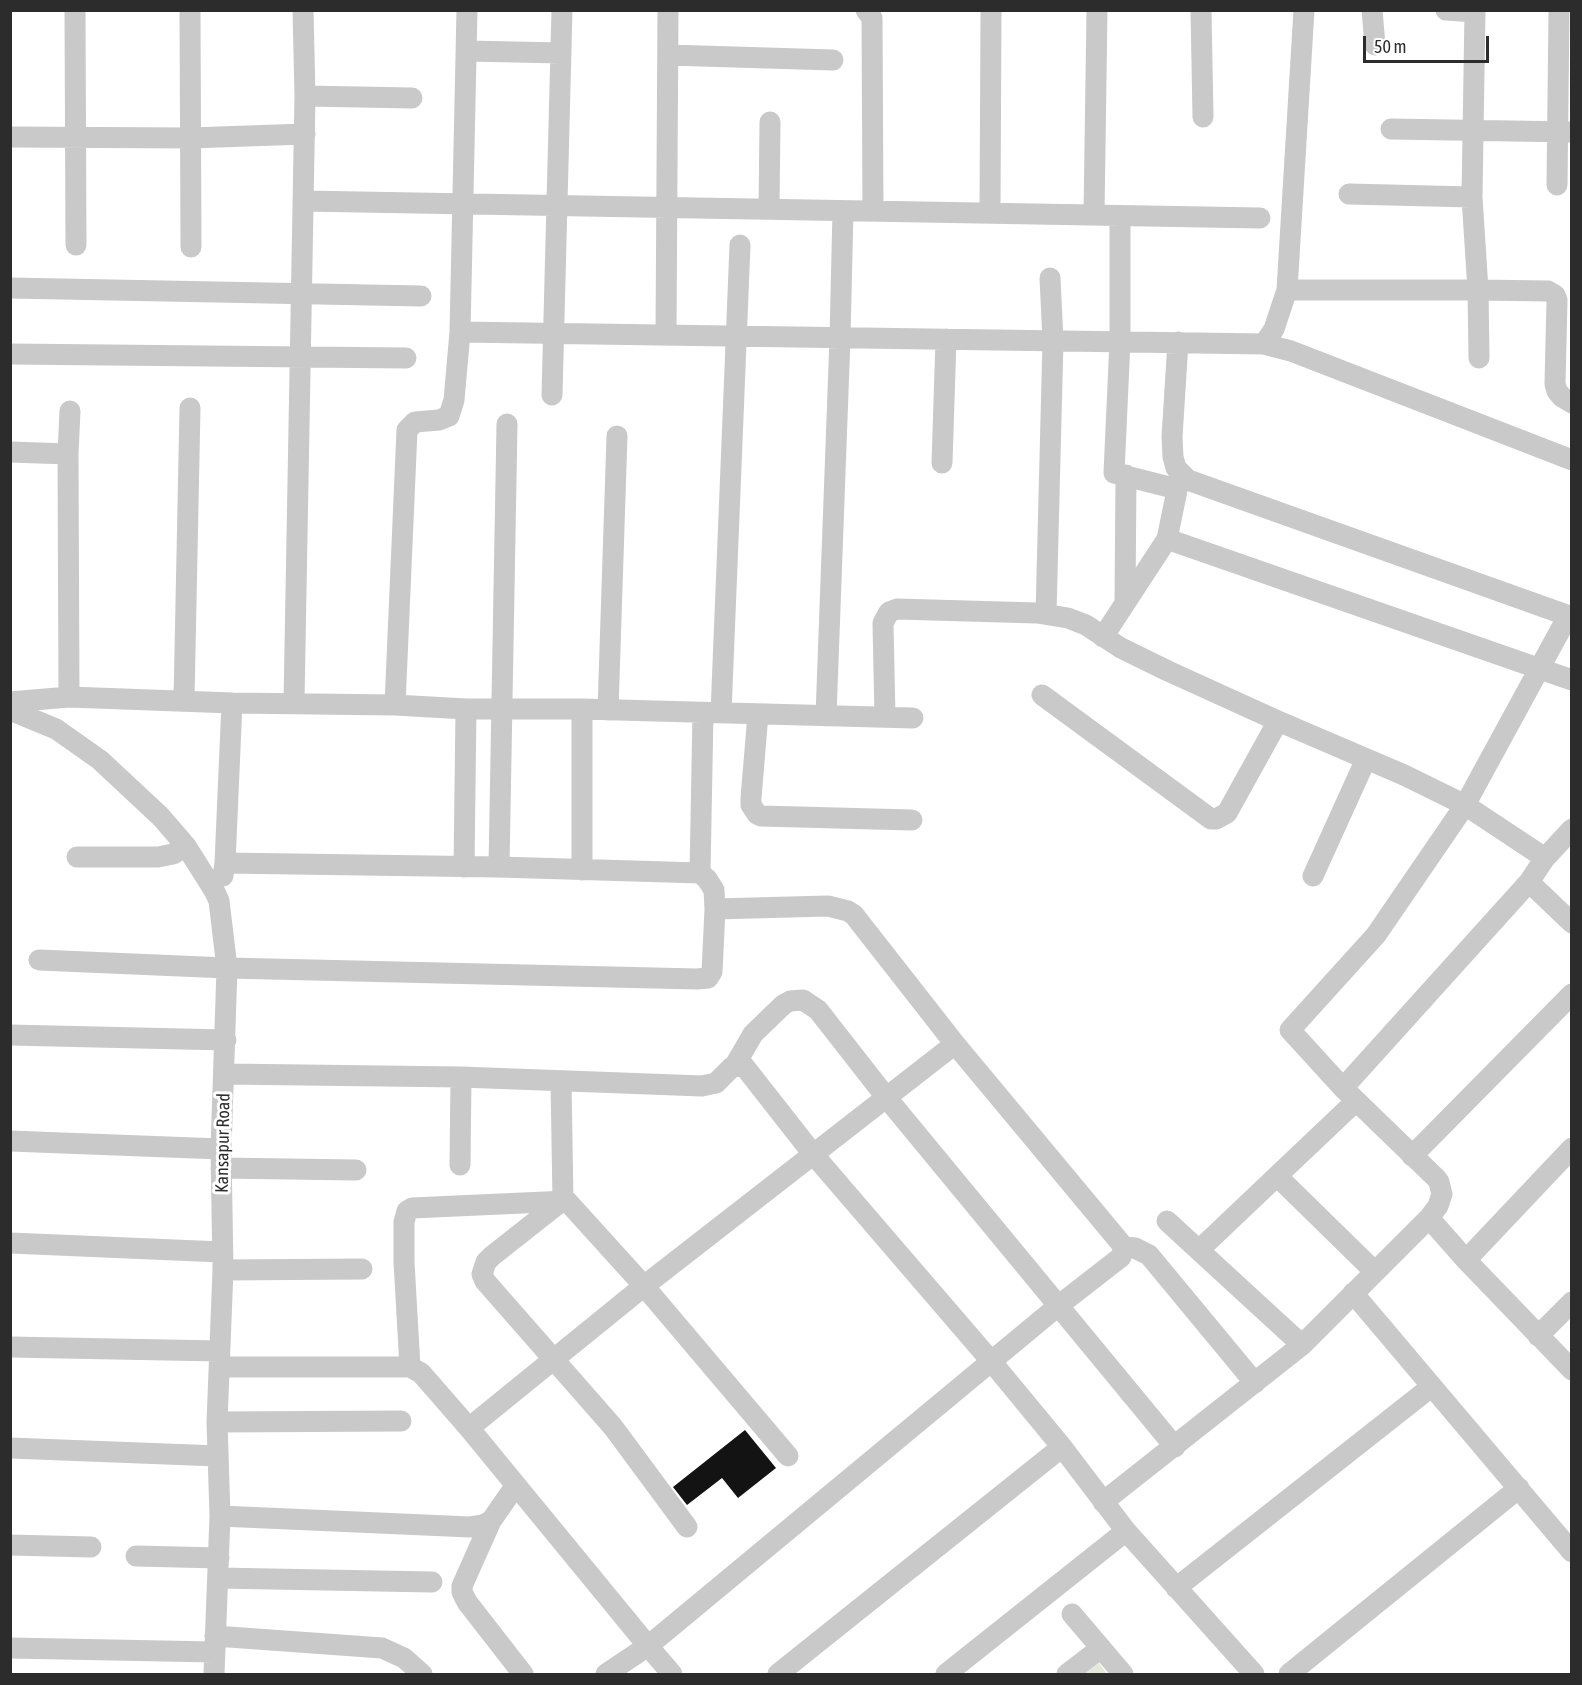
<!DOCTYPE html>
<style>
body{margin:0}
#map{position:relative;width:1582px;height:1685px;overflow:hidden;background:#fff;font-family:"Asap Condensed",sans-serif}
canvas{display:block}
.frame{position:absolute;inset:0;border:12px solid #2c2c2c;pointer-events:none}
.scale{position:absolute;left:1363px;top:36px;width:126px;height:27px;box-sizing:border-box;border:3px solid #2c2c2c;border-top:0;padding-left:8px;font-size:18px;line-height:21px;white-space:nowrap;color:#2c2c2c;-webkit-text-stroke:4px #fff;paint-order:stroke}
</style>
<div id="map">
<canvas width="1582" height="1685"></canvas>
<div class="frame"></div>
<div class="scale">50 m</div>
</div>
<script>
const context = document.querySelector('canvas').getContext('2d');
context.lineJoin = 'round';
function fillPath(path, color) { context.fillStyle = color; context.fill(path, 'evenodd'); }
const shape = rows => new Path2D(rows.map(r => 'M' + r).join(''));
function trace(path, color, width, dash) { context.strokeStyle = color; context.lineWidth = width; context.lineCap = dash ? 'butt' : 'round'; context.setLineDash(dash || []); context.stroke(path); }
function write(font, color, halo, rows, align = 'center') {
  context.font = font + ' "Asap Condensed",sans-serif'; context.lineWidth = 6; context.setLineDash([]); context.textBaseline = 'middle'; context.strokeStyle = halo; context.fillStyle = color; for (const [text, x, y, turn = 0] of rows) {
    context.save(); context.translate(x, y); context.rotate((+turn || 0) * Math.PI / 180); context.textAlign = isNaN(turn) ? turn : align; if (halo) context.strokeText(text, 0, 0); context.fillText(text, 0, 0); context.restore();
  }
}
fillPath(shape([
 [1099,1663,1107,1674,1084,1674]
]), '#e4e9da');
fillPath(shape([
 [745,1430,776,1468,738,1498,722,1478,687,1505,673,1487]
]), '#131313');
trace(shape([
 [75,10,76,245],
 [190,10,191,247],
 [866,10,872,18,873,211],
 [1201,10,1203,117],
 [1372,10,1375,45],
 [1446,10,1475,12],
 [1475,10,1472,197,1478,290,1479,358],
 [468,51,561,53],
 [668,55,833,60],
 [305,96,412,98],
 [1391,129,1572,132],
 [10,137,190,138,305,134],
 [1557,185,1559,10],
 [1349,194,1472,197],
 [303,201,1260,218],
 [769,209,770,122],
 [990,213,991,10],
 [1094,215,1097,10],
 [1120,216,1120,341,1114,473,1177,489],
 [10,288,421,296],
 [1287,290,1478,290,1548,291,1555,295,1557,300,1555,384,1557,391,1562,397,1572,403],
 [460,332,1264,344,1291,351,1572,460],
 [666,335,668,10],
 [1178,342,1172,437,1173,457,1176,468,1188,480,1572,617],
 [1264,344,1274,329,1287,290,1304,10],
 [10,354,406,358],
 [552,395,562,10],
 [10,452,68,454],
 [942,463,946,339],
 [1167,539,1572,680],
 [1125,603,1126,475],
 [1046,614,1053,341,1050,278],
 [1103,637,1167,539,1180,476],
 [1042,695,1211,819,1216,819,1227,813,1278,721],
 [69,697,68,454,70,411],
 [184,700,190,408],
 [10,702,69,697,232,703,395,705,466,709,582,709,913,718],
 [294,702,305,96,303,10],
 [395,705,407,430,415,422,439,420,449,416,454,400,460,332,467,10],
 [582,709,582,870],
 [10,710,56,729,100,760,161,817,186,846,215,892,219,901,227,968,221,1149,223,1270,217,1422,220,1516,214,1674],
 [608,710,617,436],
 [721,713,740,245],
 [758,714,751,798,751,805,757,814,761,816,912,820],
 [826,716,840,338,843,211],
 [885,717,883,623,889,612,897,609,1037,613,1068,618,1086,625,1121,648,1168,671,1278,721,1404,775,1465,805,1545,858],
 [77,857,158,857,173,854,186,846],
 [464,867,466,709],
 [499,867,507,424],
 [700,873,703,713],
 [223,876,225,863,232,703],
 [1313,876,1366,759],
 [1529,882,1572,923],
 [715,909,828,906,848,911,854,915,955,1044,1124,1247,1135,1248,1149,1255,1255,1383],
 [39,960,227,968,697,979,708,978,712,972,715,909,714,890,707,879,700,873,499,867,225,863],
 [10,1035,226,1040],
 [735,1065,753,1034,783,1005,790,1001,803,1000,818,1010,886,1097,1175,1447],
 [225,1074,461,1077,702,1086,716,1083,732,1067,744,1066,813,1154,991,1361,1062,1447,1126,1531,1254,1674],
 [561,1082,563,1200,492,1256,486,1262,482,1274,485,1281,613,1427,687,1527],
 [1343,1088,1529,882,1545,858,1572,829],
 [10,1141,221,1149],
 [1412,1156,1572,994],
 [460,1165,461,1077],
 [221,1168,356,1170],
 [1277,1176,1375,1272],
 [1429,1218,1466,1260,1572,1370],
 [1167,1221,1302,1345],
 [10,1243,222,1252],
 [1199,1250,1356,1101],
 [1466,1260,1572,1148],
 [223,1270,362,1269],
 [1353,1293,1572,1552],
 [1538,1336,1572,1302],
 [10,1347,219,1351],
 [220,1367,410,1367,421,1373,469,1428,648,1646,606,1674],
 [410,1367,404,1262,404,1222,407,1211,412,1208,567,1201,644,1286,788,1456],
 [217,1422,401,1421],
 [469,1428,644,1286,955,1044],
 [10,1448,218,1456],
 [1103,1502,1302,1345,1429,1218,1438,1206,1442,1194,1439,1182,1436,1178,1343,1088,1290,1030,1376,935,1465,805,1568,616],
 [220,1516,470,1527,483,1525,491,1521,516,1485],
 [491,1521,462,1586,462,1592,467,1602,523,1674],
 [10,1545,91,1547],
 [136,1556,219,1558],
 [218,1578,432,1582],
 [1176,1588,1431,1387],
 [1072,1614,1123,1674],
 [215,1636,382,1648,404,1658,422,1674],
 [10,1648,214,1652],
 [672,1674,648,1646,1058,1306,1121,1257,1124,1247],
 [778,1674,1062,1447],
 [946,1674,1126,1531],
 [1067,1674,1101,1648],
 [1289,1674,1519,1488]
]), '#c9c9c9', 21);
write('18px', '#2c2c2c', '#fff', [
 ["Kansapur Road",223,1143,-89]
]);
</script>
